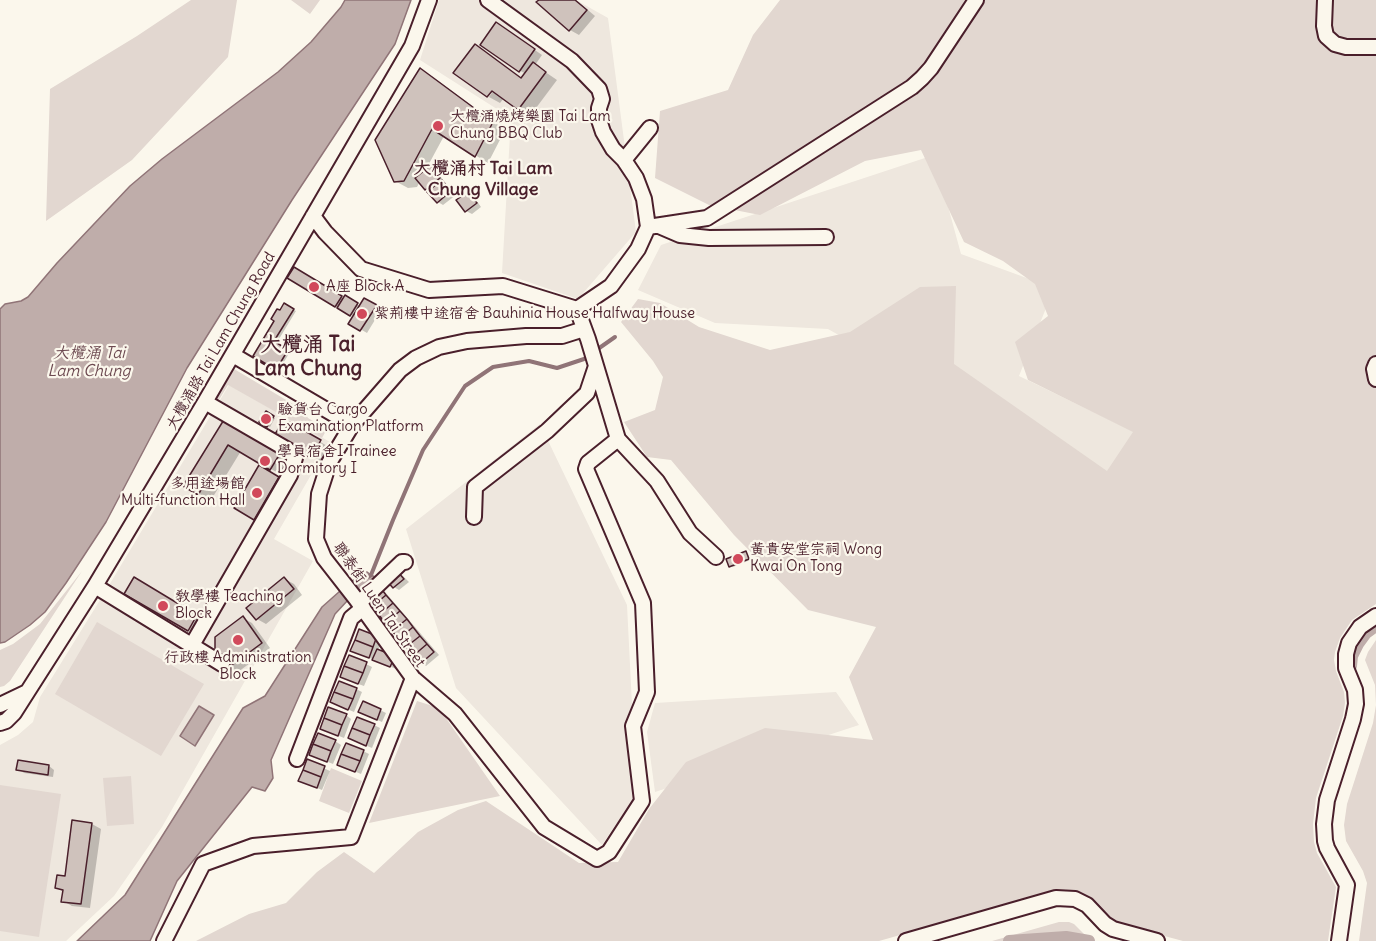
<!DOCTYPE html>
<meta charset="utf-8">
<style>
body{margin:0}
canvas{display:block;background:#fbf7ec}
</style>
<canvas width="1376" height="941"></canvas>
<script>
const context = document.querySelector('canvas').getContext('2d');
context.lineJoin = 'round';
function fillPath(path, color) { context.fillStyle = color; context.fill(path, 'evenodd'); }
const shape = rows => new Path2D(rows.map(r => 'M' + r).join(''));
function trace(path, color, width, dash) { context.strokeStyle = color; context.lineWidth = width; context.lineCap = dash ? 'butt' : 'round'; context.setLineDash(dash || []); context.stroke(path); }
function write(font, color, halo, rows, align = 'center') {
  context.font = font + ' Delius,"LXGW WenKai TC",sans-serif'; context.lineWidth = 4.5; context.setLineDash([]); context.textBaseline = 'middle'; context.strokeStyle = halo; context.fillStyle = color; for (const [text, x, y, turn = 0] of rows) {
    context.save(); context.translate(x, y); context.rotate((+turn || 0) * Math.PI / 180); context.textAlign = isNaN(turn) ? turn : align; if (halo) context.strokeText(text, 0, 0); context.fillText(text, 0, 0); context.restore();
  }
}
fillPath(shape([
 [439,0,576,0,608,18,636,232,578,299,502,273,511,118,420,60],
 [934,155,961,254,1054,288,1019,376,1184,456,1105,485,828,329,715,323,638,290,661,245],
 [229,385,330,442,274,539,313,561,162,827,114,896,66,941,0,941,0,745,18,735,33,722,40,697,105,592],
 [540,424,627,605,632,705,627,730,633,799,602,845,456,688,406,529],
 [836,692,859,725,655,792,647,732,655,703]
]), '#eee7de');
fillPath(shape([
 [191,0,237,0,228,57,132,160,46,221,50,89,137,36],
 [291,0,320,0,310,14],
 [780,0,1376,0,1376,604,1352,620,1340,638,1335,652,1334,660,1336,671,1344,692,1345,703,1343,716,1316,798,1313,824,1314,842,1317,853,1336,887,1328,941,1183,941,1116,923,1092,899,1077,892,1055,891,879,941,196,941,249,914,286,903,317,872,344,852,374,873,418,832,458,810,486,801,579,863,618,862,649,809,686,762,765,728,873,740,849,677,876,627,808,610,734,535,671,460,647,457,624,422,655,410,663,377,653,361,621,322,638,299,660,303,699,327,770,350,850,332,920,287,956,286,954,364,1107,471,1133,432,1028,380,1015,342,1048,316,1035,284,1003,261,964,242,921,150,865,161,760,215,709,205,655,178,660,111,728,90,753,35],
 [229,366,303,410,308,418,327,429,322,438,228,385,217,403,211,399],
 [82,571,10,681,4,686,0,687,0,650,13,644,40,624],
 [97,622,204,684,161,756,55,694],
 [1376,640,1376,941,1359,941,1367,883,1363,871,1346,841,1344,825,1347,804,1373,723,1376,705,1375,685,1365,660,1368,652],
 [417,701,439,708,500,796,369,823],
 [331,768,362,781,349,813,319,801],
 [131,776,134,824,107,826,103,778],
 [0,785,61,794,39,937,0,931],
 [1059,922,1069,922,1074,924,1091,941,992,941]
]), '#e2d7d0');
const water = shape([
 [345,0,411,0,395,44,292,200,187,368,106,522,66,583,45,612,30,625,5,642,0,643,0,309,5,304,21,301,28,297,57,263,130,186,162,159,278,72,311,42,341,7,345,0],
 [367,572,371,575,375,577,348,600,335,614,271,760,273,778,265,791,252,787,177,881,150,941,77,941,125,895,243,708,265,696,322,607,349,583,367,572],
 [199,706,214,715,195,746,180,736,199,706]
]);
fillPath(water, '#bfadaa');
trace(water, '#907477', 1.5);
fillPath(shape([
 [541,0,576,0,595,16,579,35,570,30],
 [505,29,542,55,535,65,557,80,530,116,504,98,500,103,489,97,497,86,487,53,522,79,526,74,519,70],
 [421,70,433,77,505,130,488,163,444,136,424,173,430,168,436,171,444,181,443,182,448,185,456,195,443,205,438,202,430,191,426,189,420,181,417,187,408,188,395,181],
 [468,193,474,197,481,207,472,214,466,211],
 [294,269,344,299,345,297,360,306,364,300,381,310,367,333,350,323,354,316,335,306],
 [285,305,296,311,276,344,290,352,279,370,255,355],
 [266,413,275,418,270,427,261,421],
 [225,420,293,460,283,476,241,451,211,500,185,486],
 [289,424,329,447,324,455,328,458,326,462,321,462,275,437,284,433],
 [259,467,287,484,264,524,236,507],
 [746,553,748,554,750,560,733,567,731,566],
 [398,572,403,576,409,582,399,590,394,587],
 [134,579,205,621,197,635,126,593],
 [285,579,294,584,302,595,266,624,257,619],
 [380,588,385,592,439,655,426,666,421,662],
 [243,618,252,623,270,648,238,672,229,667],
 [360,631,382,640,378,651,399,660,396,669,358,653],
 [366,664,372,667,364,686,347,680],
 [356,689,362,692,354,712,338,705],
 [380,710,386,713,382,722,366,715],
 [346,715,351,719,344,738,327,731],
 [374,725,380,728,372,748,355,741],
 [335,741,341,745,333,764,316,757],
 [363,751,369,754,361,774,344,767],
 [308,761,330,771,322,790,306,783],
 [49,766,54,770,53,777,24,773,18,769],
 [92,824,101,829,90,908,72,906,63,901,64,892,57,888,66,878]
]), '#0003');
trace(shape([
 [595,351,615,337],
 [368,577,371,575,393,520,423,450,465,386,493,367,529,361,557,368,584,359,589,355]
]), '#907477', 4);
trace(shape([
 [1351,666,1352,656,1358,644,1366,633,1376,626],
 [1009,941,1066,937,1089,941]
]), '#bfadaa', 12);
const building = shape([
 [539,0,575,0,587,10,569,31,536,2,539,0],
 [496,22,535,49,519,72,480,45,496,22],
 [475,44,521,78,533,62,546,72,518,110,492,91,487,97,453,73,475,44],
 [420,68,493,122,475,157,432,129,404,181,394,182,375,140,420,68],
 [430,166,440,178,425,190,415,178,430,166],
 [442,180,451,191,437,203,427,192,442,180],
 [468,192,477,203,465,212,456,200,468,192],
 [294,267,342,296,335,307,287,278,294,267],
 [345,295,358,303,350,316,337,308,345,295],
 [364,298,377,305,360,331,348,324,364,298],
 [284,303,294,309,274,341,288,350,276,370,253,356,274,321,271,319,277,309,280,310,284,303],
 [266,411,274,416,267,427,259,422,266,411],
 [225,418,281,452,270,470,228,445,198,495,183,486,225,418],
 [289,422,321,440,316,449,320,451,317,458,311,458,273,437,279,428,284,431,289,422],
 [259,465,279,477,254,520,234,508,259,465],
 [746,551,749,559,729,567,726,559,746,551],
 [397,571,404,579,393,588,386,580,397,571],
 [134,577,197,615,188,631,124,594,134,577],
 [284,577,294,589,256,620,246,608,284,577],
 [380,587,386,595,372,607,365,599,380,587],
 [386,595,393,603,379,615,372,607,386,595],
 [393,603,400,611,385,623,379,615,393,603],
 [400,611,407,619,392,631,385,623,400,611],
 [243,616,262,643,228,668,215,650,215,637,243,616],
 [407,619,413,627,399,639,392,631,407,619],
 [413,627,420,636,406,647,399,639,413,627],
 [359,629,377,636,373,647,355,640,359,629],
 [420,636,427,644,413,656,406,647,420,636],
 [355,640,373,647,369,658,350,651,355,640],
 [427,644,434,652,420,664,413,656,427,644],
 [377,649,395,656,390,667,372,660,377,649],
 [349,655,367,662,363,673,344,666,349,655],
 [344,666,363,673,358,684,340,677,344,666],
 [339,681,357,688,353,699,334,692,339,681],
 [334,692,353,699,348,710,330,702,334,692],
 [363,701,381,709,377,720,358,712,363,701],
 [328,707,347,714,342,725,324,718,328,707],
 [357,717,375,724,370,735,352,728,357,717],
 [324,718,342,725,338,736,320,729,324,718],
 [352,728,370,735,366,746,348,738,352,728],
 [318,733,336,740,331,751,313,744,318,733],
 [346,743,364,750,360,761,341,754,346,743],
 [313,744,331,751,327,762,309,755,313,744],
 [341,754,360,761,355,772,337,765,341,754],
 [307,759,325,766,321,777,303,770,307,759],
 [18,760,49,765,48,775,16,770,18,760],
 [303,770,321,777,317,788,298,781,303,770],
 [72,820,92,823,81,904,61,902,63,890,55,888,57,875,65,876,72,820]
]);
fillPath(building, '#cfc2bc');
trace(building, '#4a1f2b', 1.5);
const minor = shape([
 [488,0,572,61,599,89,602,99,599,108,599,120,603,132,613,149,624,160,636,178,644,199,648,227],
 [1325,0,1324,26,1326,36,1335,44,1346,47,1376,47],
 [624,160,650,128],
 [313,216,325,232,361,269,429,290,503,286,577,309,588,339,618,439,657,481,690,533,716,557],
 [659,226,680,235,709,238,826,237],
 [577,309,611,286,638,249,648,227,707,218,912,87,922,78,931,68,976,0],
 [584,329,562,336,526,336,467,341,439,347,416,358,400,370,352,425,329,463,319,494,316,539,324,558,356,599,413,678,455,714,544,827,597,859,609,852,642,801,633,726,647,692,643,603,586,469,588,463,618,439],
 [233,355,352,425],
 [1376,364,1374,369,1376,379],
 [474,517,475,487,547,431,587,393,596,366],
 [95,586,222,664],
 [359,603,402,562,405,562],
 [192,645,290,475,295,458,288,450,205,402],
 [0,705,27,692],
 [0,723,6,721,14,713,28,691,95,586,205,402,412,46,429,0],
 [297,759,351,618,363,608],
 [164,941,203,864,253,846,351,837,413,678],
 [906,941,1056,898,1075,899,1087,905,1105,924,1113,929,1157,941],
 [1339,941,1347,885,1327,848,1325,841,1324,824,1327,800,1353,719,1356,704,1355,690,1346,668,1346,654,1349,643,1360,627,1376,616]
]);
trace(minor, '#4a1f2b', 18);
trace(minor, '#fbf7ec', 14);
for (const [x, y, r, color] of [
 [438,126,6,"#d1495b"],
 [314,287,6,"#d1495b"],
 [362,314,6,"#d1495b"],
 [266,419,6,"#d1495b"],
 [265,461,6,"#d1495b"],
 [257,493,6,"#d1495b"],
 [738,559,6,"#d1495b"],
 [163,606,6,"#d1495b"],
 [238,640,6,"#d1495b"]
]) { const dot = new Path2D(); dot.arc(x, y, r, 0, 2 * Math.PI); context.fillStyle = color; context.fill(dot); trace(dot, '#fbf7ec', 2); }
write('15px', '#4a1f2b', '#fbf7ec', [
 ["大欖涌燒烤樂園 Tai Lam",450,117],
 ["Chung BBQ Club",450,134],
 ["A座 Block A",326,287],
 ["紫荊樓中途宿舍 Bauhinia House Halfway House",374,314],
 ["驗貨台 Cargo",278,410],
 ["Examination Platform",278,427],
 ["學員宿舍I Trainee",277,452],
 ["Dormitory I",277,469],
 ["多用途場館",245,484,"right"],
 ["Multi-function Hall",245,501,"right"],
 ["黃貴安堂宗祠 Wong",750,550],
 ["Kwai On Tong",750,567],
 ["教學樓 Teaching",175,597],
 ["Block",175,614],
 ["行政樓 Administration",238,658,"center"],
 ["Block",238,675,"center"]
], 'left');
write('15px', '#4a1f2b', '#fbf7ec', [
 ["大欖涌路 Tai Lam Chung Road",221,341,-60],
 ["聯泰街 Luen Tai Street",379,605,55]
]);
write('italic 16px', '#6d4a51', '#fbf7ec', [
 ["大欖涌 Tai",89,353],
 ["Lam Chung",89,371]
]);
write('bold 18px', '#4a1f2b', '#fbf7ec', [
 ["大欖涌村 Tai Lam",483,169],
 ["Chung Village",483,190]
]);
write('bold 21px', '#4a1f2b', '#fbf7ec', [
 ["大欖涌 Tai",308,345],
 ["Lam Chung",308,369]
]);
</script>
